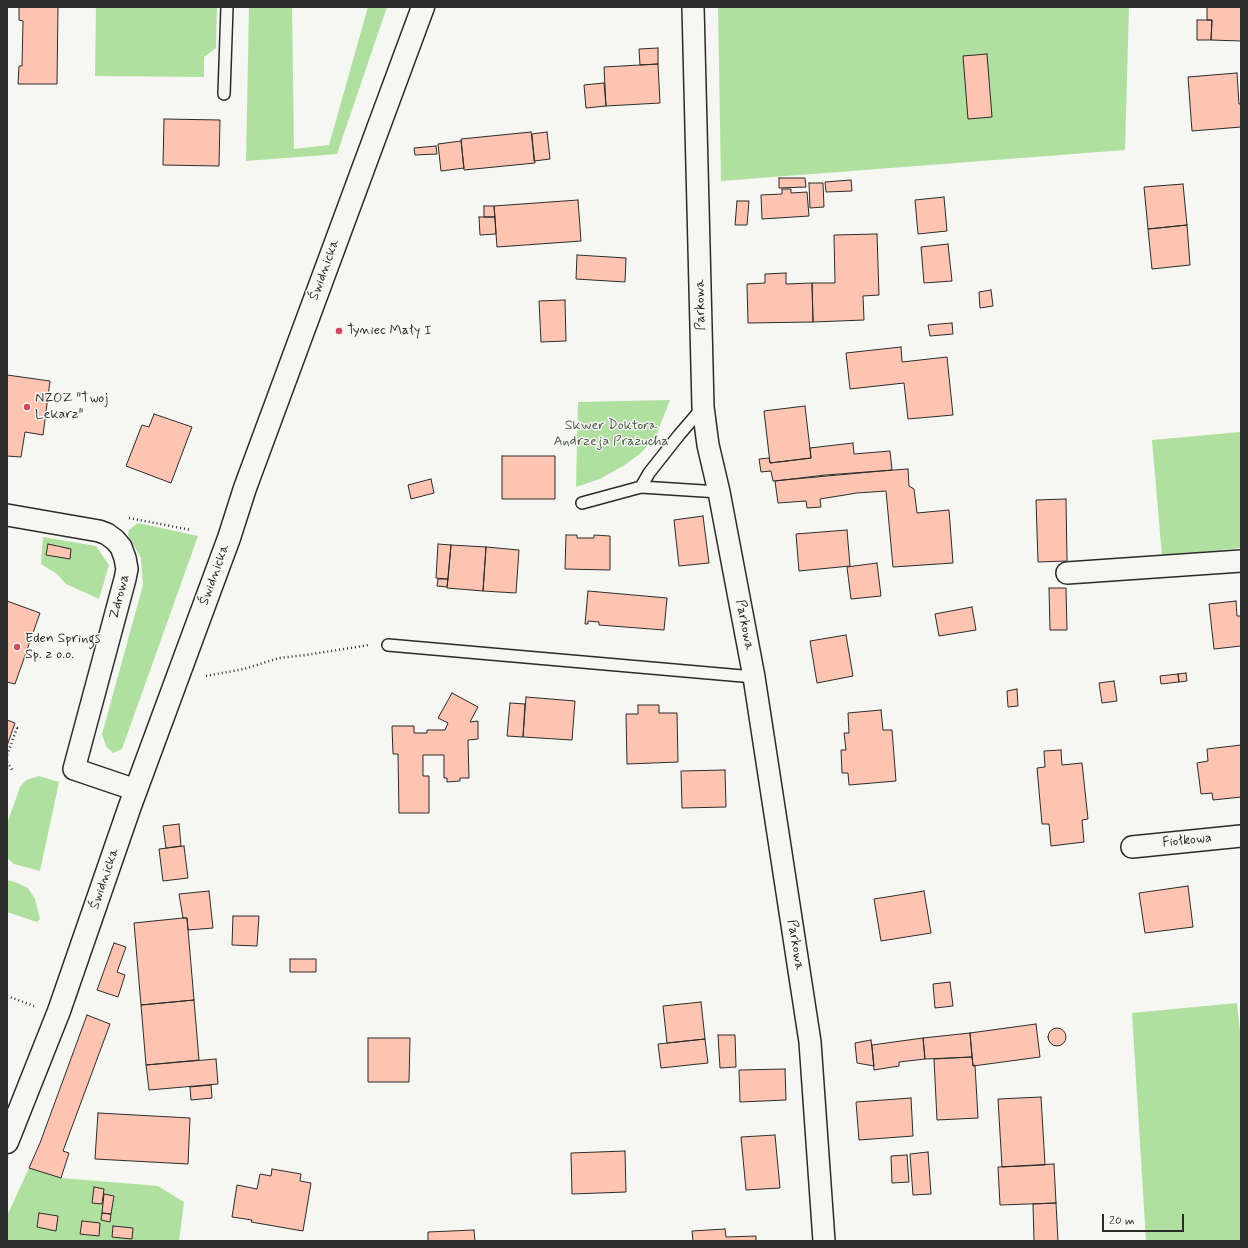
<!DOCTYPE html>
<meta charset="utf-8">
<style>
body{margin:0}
#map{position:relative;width:1248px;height:1248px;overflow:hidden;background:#f6f6f2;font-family:Mynerve,sans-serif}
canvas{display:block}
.frame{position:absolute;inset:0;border:8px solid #2b2b2b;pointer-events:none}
.scale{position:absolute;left:1102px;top:1214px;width:82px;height:18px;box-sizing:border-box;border:2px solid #2b2b2b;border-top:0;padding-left:5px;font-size:12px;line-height:14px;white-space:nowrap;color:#2b2b2b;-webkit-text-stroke:3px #f6f6f2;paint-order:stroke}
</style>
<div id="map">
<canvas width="1248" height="1248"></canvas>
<div class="frame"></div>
<div class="scale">20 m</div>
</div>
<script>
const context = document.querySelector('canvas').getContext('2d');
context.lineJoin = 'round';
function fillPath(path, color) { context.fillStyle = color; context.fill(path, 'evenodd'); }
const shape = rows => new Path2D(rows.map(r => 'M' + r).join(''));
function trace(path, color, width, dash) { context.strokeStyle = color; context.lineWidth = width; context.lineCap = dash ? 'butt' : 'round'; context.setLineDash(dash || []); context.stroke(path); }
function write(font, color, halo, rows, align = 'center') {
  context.font = font + ' Mynerve,sans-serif'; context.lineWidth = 3; context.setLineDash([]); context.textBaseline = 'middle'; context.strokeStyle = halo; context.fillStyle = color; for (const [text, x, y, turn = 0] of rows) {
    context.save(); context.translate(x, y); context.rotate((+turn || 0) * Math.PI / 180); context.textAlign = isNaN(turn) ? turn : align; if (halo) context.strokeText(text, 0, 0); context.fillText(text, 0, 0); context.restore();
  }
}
fillPath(shape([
 [96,7,217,7,216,48,204,57,204,77,95,76],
 [249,7,292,7,294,149,329,145,368,7,387,7,337,154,246,161],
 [718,7,1129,7,1125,150,721,181],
 [670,400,656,436,641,453,623,466,600,479,576,487,578,402],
 [1241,432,1241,548,1162,556,1152,440],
 [138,523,198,536,122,749,113,753,106,746,102,734,143,585,141,558,128,535,129,530],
 [43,537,96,546,109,565,99,599,66,584,57,574,41,564],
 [39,776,59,782,40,871,14,864,7,858,7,824,20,787,26,780],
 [7,880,15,882,28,888,35,899,40,919,37,922,7,912],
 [1237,1003,1241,1042,1241,1241,1146,1241,1132,1013],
 [29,1168,61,1178,158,1186,184,1202,179,1241,7,1241,7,1216]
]), '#afe0a0');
const building = shape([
 [19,7,58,7,57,84,18,84,19,66,22,66,23,21,19,20,19,7],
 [1207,7,1241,7,1241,41,1211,40,1212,20,1207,20,1207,7],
 [1197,20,1212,20,1211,40,1197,40,1197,20],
 [658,48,658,64,640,65,639,49,658,48],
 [987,54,992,117,968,119,963,56,987,54],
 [658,64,660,103,606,106,604,67,658,64],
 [1237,73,1239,104,1241,104,1241,127,1192,131,1188,77,1237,73],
 [604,83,606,106,586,108,584,85,604,83],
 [164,119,220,120,219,166,163,165,164,119],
 [531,132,535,163,464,170,461,139,531,132],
 [547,132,550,159,534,161,532,134,547,132],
 [461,141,464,168,441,171,438,144,461,141],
 [436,146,437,154,415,155,414,148,436,146],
 [779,178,805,178,806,187,779,188,779,178],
 [851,180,852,191,826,192,825,182,851,180],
 [809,183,823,183,824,207,810,208,809,183],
 [1183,184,1187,225,1148,229,1144,187,1183,184],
 [782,189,791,189,791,193,807,192,809,216,762,219,761,195,782,194,782,189],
 [944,197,947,231,918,234,915,200,944,197],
 [578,200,581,241,497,247,494,206,578,200],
 [737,201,749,201,747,225,735,225,737,201],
 [484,206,494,206,495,217,484,217,484,206],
 [479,217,495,217,496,234,480,235,479,217],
 [1187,225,1190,265,1152,269,1148,229,1187,225],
 [877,234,879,295,863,296,864,320,813,322,812,283,835,283,834,235,877,234],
 [948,244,952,281,924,283,921,247,948,244],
 [577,255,626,258,625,282,576,279,577,255],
 [786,273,786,284,812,283,813,322,748,323,747,284,765,283,765,274,786,273],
 [991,290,993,306,980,308,979,292,991,290],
 [565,300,566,341,541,342,539,301,565,300],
 [952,323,953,334,930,336,928,325,952,323],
 [901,347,902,362,947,357,953,415,908,419,904,383,850,389,846,353,901,347],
 [7,375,50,381,43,435,25,432,21,457,7,456,7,375],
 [805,406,811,458,770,463,764,411,805,406],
 [154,414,192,427,171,483,126,466,142,425,149,427,154,414],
 [853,443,854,454,890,451,892,470,773,481,771,471,761,472,759,459,769,458,770,463,811,458,810,448,853,443],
 [502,456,555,456,555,499,502,499,502,456],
 [908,469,909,486,914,489,917,513,949,510,953,563,893,567,886,491,857,493,820,499,821,507,807,508,806,501,778,503,775,481,825,475,908,469],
 [431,479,434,493,411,499,408,485,431,479],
 [1066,499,1067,561,1038,562,1036,500,1066,499],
 [703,516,709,563,679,566,674,520,703,516],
 [847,530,850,566,799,571,796,534,847,530],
 [566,535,577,535,577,538,594,538,594,535,610,536,610,570,565,569,566,535],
 [48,544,71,549,70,559,46,555,48,544],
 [438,544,451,545,448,579,436,578,438,544],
 [451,545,486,547,483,591,447,588,451,545],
 [486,547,519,550,516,593,483,591,486,547],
 [877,563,881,596,851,599,847,567,877,563],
 [438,579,448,579,447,587,437,586,438,579],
 [1049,588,1066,588,1067,630,1050,630,1049,588],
 [588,591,667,598,664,630,599,625,599,622,588,621,588,624,585,624,588,591],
 [7,601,40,613,15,684,7,682,7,601],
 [1236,601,1237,616,1241,616,1241,646,1214,649,1209,604,1236,601],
 [972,607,976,630,939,636,935,614,972,607],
 [846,635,853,676,817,683,810,641,846,635],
 [1186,673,1187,681,1179,682,1178,674,1186,673],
 [1178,674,1179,682,1161,684,1160,676,1178,674],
 [1114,681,1117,701,1102,703,1099,683,1114,681],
 [1017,689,1018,706,1008,707,1007,691,1017,689],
 [452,693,478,707,470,722,478,721,478,739,468,740,469,778,460,778,460,781,447,782,447,778,444,778,444,755,423,755,423,776,429,776,429,813,399,813,398,754,393,754,392,726,414,726,414,733,427,733,427,730,445,730,448,723,438,718,452,693],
 [526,697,575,701,572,740,523,737,526,697],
 [510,703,525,704,523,737,507,736,510,703],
 [638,705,659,705,659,713,677,713,678,762,627,764,626,714,638,714,638,705],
 [881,710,883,730,892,730,896,781,849,785,848,773,842,773,841,750,846,750,844,733,849,733,848,713,881,710],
 [7,720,15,723,7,746,7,720],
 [1241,745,1241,797,1213,800,1212,793,1201,794,1197,763,1208,761,1207,749,1241,745],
 [1061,750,1062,765,1082,763,1088,819,1082,820,1084,842,1051,846,1049,824,1042,824,1037,768,1045,767,1044,751,1061,750],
 [725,770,726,807,682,808,681,771,725,770],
 [179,824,181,846,166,848,163,826,179,824],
 [184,846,188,878,163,881,159,849,184,846],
 [1188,886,1193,927,1145,933,1139,893,1188,886],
 [209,891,213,928,188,930,187,918,183,918,179,894,209,891],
 [924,891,931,933,881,941,874,899,924,891],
 [233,916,259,916,257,946,232,945,233,916],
 [183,918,187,918,194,1000,141,1005,134,923,183,918],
 [114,943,126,947,117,972,125,975,118,997,97,990,114,943],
 [290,959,316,959,316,972,290,972,290,959],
 [950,982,953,1006,935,1008,933,984,950,982],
 [194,1000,199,1060,146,1065,141,1005,194,1000],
 [701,1002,705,1039,667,1043,663,1006,701,1002],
 [87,1015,110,1024,63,1151,69,1153,61,1178,29,1168,40,1143,87,1015],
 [1036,1024,1040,1057,973,1066,970,1033,1036,1024],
 '1048 1037a9 9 0 1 1 18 0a9 9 0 1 1-18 0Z',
 [970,1033,972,1057,925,1059,923,1038,970,1033],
 [718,1035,735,1035,736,1067,720,1068,718,1035],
 [368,1038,410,1038,409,1082,368,1082,368,1038],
 [923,1038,925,1059,899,1062,899,1066,874,1070,872,1045,923,1038],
 [705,1039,708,1063,661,1068,658,1044,705,1039],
 [871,1040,874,1066,857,1063,855,1043,871,1040],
 [972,1057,973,1066,975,1065,978,1118,937,1120,934,1059,972,1057],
 [216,1059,218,1084,149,1090,146,1065,216,1059],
 [785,1069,786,1100,740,1102,739,1070,785,1069],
 [211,1085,212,1098,191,1100,190,1087,211,1085],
 [1041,1097,1045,1165,1002,1167,998,1099,1041,1097],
 [911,1098,913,1136,859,1140,856,1102,911,1098],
 [98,1113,190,1118,188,1164,95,1159,98,1113],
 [775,1135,780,1188,746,1190,741,1137,775,1135],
 [625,1151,626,1192,572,1194,571,1153,625,1151],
 [928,1152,931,1194,913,1195,910,1154,928,1152],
 [907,1155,909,1182,892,1183,891,1156,907,1155],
 [1054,1164,1056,1203,1000,1205,998,1167,1054,1164],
 [272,1169,301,1174,300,1181,311,1183,303,1231,251,1222,252,1220,232,1217,237,1185,257,1189,260,1174,271,1176,272,1169],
 [94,1187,104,1189,102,1204,92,1203,94,1187],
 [104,1194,114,1196,111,1214,102,1213,104,1194],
 [1056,1203,1058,1241,1034,1241,1033,1204,1056,1203],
 [39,1213,58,1216,56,1231,37,1227,39,1213],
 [102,1213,111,1214,110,1222,101,1220,102,1213],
 [82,1221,100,1223,99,1236,80,1234,82,1221],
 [113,1226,133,1228,132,1239,112,1237,113,1226],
 [725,1229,726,1237,756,1236,756,1241,693,1241,692,1231,725,1229],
 [474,1230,475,1241,428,1241,428,1232,474,1230]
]);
fillPath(building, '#fdc5b1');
trace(building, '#2b2b2b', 1);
const lane = shape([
 [224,94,227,7],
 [641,487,649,473,679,435,703,407],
 [582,503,641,487,719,492],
 [388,645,754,677]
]);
const street = shape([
 [693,7,703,407,708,445,719,492,754,677,810,1042,824,1241],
 [7,515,99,531,107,534,115,540,121,547,125,558,127,569,125,579,74,769,136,790],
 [1067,573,1241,561],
 [1132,847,1241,836]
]);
const secondary = shape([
 [7,1142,59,1011,130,806,229,538,245,488,423,7]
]);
trace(lane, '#2b2b2b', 14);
trace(street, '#2b2b2b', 24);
trace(secondary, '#2b2b2b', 25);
trace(shape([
 [129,518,191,530],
 [206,676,244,669,279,658,306,655,369,645],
 [7,755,17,728,14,727],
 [7,762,13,771],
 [7,996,34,1006]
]), '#2b2b2b', 2.5, [1, 3]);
trace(lane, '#f6f6f2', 11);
trace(street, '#f6f6f2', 21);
trace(secondary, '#f6f6f2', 22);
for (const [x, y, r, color] of [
 [339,331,4,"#d1495b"],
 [27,407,4,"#d1495b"],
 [17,647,4,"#d1495b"]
]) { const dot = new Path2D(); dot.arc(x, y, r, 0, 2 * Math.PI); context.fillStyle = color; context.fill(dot); trace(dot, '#f6f6f2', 1.5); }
write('14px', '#2b2b2b', '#f6f6f2', [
 ["Świdnicka",325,270,-70],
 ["Parkowa",701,305,-91],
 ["Świdnicka",215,575,-70],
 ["Zdrowa",120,597,-76],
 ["Parkowa",744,625,79],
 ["Fiołkowa",1187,841,-6],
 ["Świdnicka",105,879,-71],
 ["Parkowa",795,945,81]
]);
write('14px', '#2b2b2b', '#f6f6f2', [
 ["Tyniec Mały I",347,331],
 ["NZOZ \"Twoj",35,399],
 ["Lekarz\"",35,415],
 ["Eden Springs",25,639],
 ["Sp. z o.o.",25,655]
], 'left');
write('14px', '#4c5848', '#f6f6f2', [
 ["Skwer Doktora",611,426],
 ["Andrzeja Prażucha",611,442]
]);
</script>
